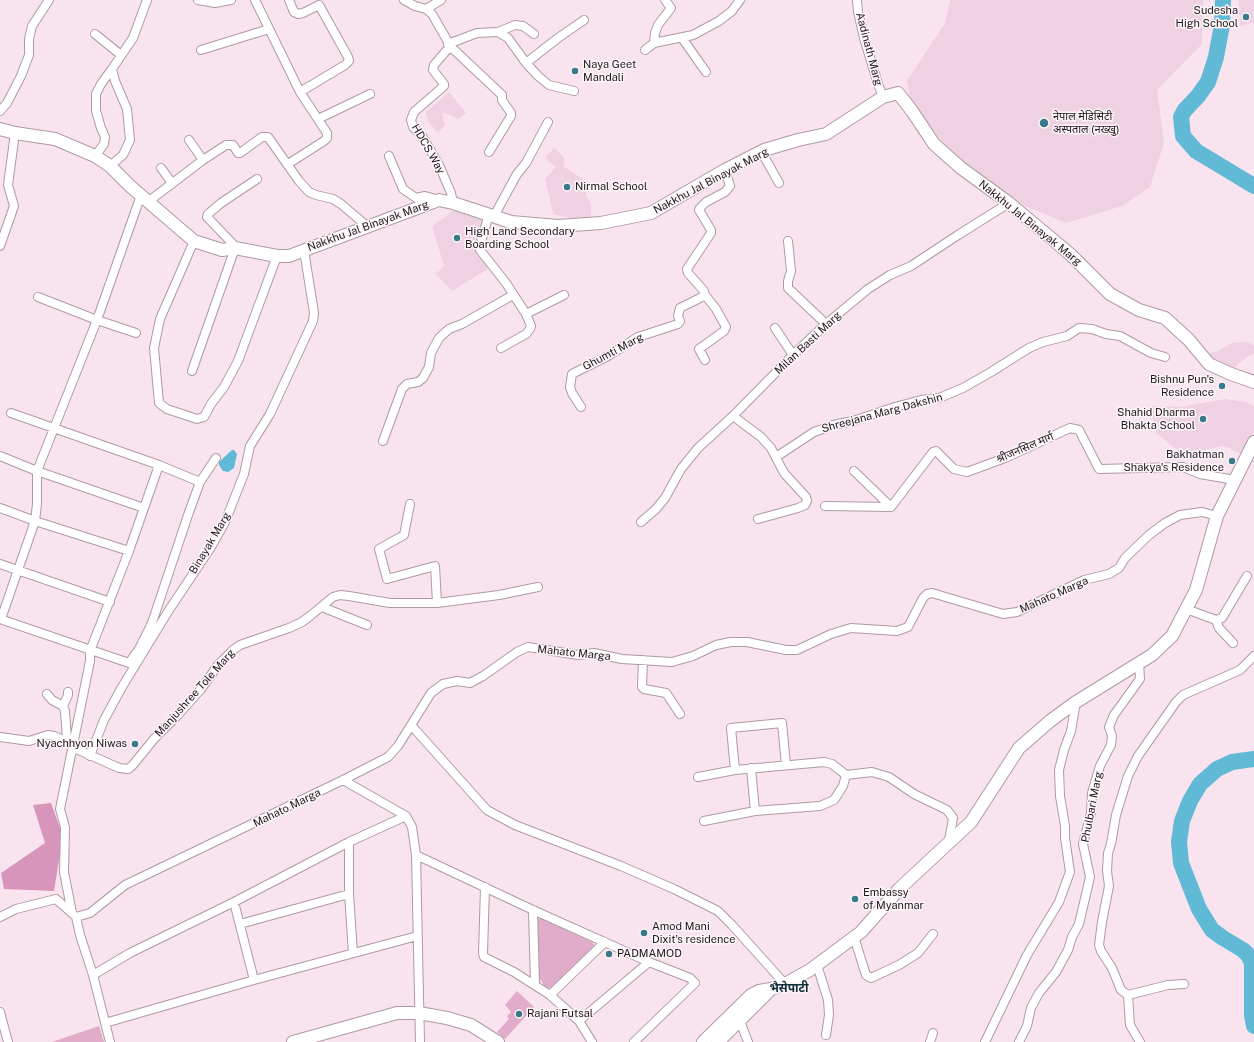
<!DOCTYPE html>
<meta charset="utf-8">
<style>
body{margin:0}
canvas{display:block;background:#f9e3ef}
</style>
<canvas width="1254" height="1042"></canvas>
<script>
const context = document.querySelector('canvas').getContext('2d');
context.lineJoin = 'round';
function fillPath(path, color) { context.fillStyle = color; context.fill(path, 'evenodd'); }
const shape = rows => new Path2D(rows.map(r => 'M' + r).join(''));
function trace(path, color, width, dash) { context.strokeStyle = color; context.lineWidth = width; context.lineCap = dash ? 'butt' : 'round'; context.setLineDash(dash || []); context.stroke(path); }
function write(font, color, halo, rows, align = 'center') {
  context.font = font + ' "Public Sans","Noto Sans Devanagari",sans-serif'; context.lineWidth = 3; context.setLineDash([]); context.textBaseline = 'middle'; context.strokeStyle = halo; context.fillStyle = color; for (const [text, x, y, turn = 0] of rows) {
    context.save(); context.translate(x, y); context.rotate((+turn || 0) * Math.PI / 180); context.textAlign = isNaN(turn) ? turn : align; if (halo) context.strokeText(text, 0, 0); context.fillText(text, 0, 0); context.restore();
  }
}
fillPath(shape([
 [950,0,1203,0,1202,44,1157,90,1164,143,1150,187,1122,206,1066,223,1009,199,979,176,949,149,911,103,907,81,945,23],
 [1239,0,1254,0,1254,22,1240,26],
 [449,92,466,113,459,119,448,114,442,113,445,125,438,133,428,121,426,112],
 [554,148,564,157,564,167,588,182,586,196,591,204,591,217,571,218,552,214,553,213,545,179,556,167,545,158],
 [457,208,482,219,478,249,493,266,452,291,436,274,444,266,432,226],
 [1247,342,1254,345,1254,354,1250,355,1237,365,1233,371,1217,363,1209,353,1216,352,1232,343],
 [1225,399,1247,402,1254,406,1254,431,1244,455,1224,446,1208,449,1183,455,1156,433,1150,406,1180,407]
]), '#eed2e1');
fillPath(shape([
 [540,918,592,942,595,946,552,988,545,987,538,976,537,920],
 [517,991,534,1007,505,1039,497,1032,509,1019,507,1016,511,1012,505,1005],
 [99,1026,104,1042,52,1042]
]), '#e1acc9');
fillPath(shape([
 [51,803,63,836,54,891,4,889,1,873,45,843,33,805]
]), '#d895bb');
fillPath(shape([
 [232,450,234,450,237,454,234,468,228,472,223,471,219,465,219,462]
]), '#60bad6');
trace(shape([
 [1223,0,1222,25,1216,57,1208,82,1198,96,1184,111,1181,117,1183,136,1196,151,1254,186],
 [1254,759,1232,762,1217,769,1200,784,1190,801,1182,821,1179,842,1181,863,1199,909,1212,930,1223,938,1243,950,1248,955,1252,963,1252,1015,1254,1026]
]), '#60bad6', 16);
const street = shape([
 [198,0,215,3,231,0],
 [255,0,300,92,327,133,327,138,324,141,288,164],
 [289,0,294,12,298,14,303,13,319,5,348,57,349,61,345,65,300,92],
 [404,0,415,6,426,9,432,14,451,47,502,95,502,100,511,113,511,116,489,152],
 [857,0,858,12,864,38,878,84,883,97],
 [426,9,441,0],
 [498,32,515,25,523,26,534,34],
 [95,34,121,55],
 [682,38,706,72],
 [654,43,655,33,658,25,671,8,665,0],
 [448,44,477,33,498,32,508,38,526,63,538,76,549,85,574,91],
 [451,47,446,51,434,65,433,70,444,84,444,86,414,112,411,120,413,127,422,136,439,165,451,193,453,203],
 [201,50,269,29],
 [645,50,654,43,693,35,719,21,732,11,740,0],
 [526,63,558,38,584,20],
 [0,111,7,103,21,76,29,55,29,39,32,26,49,0],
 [318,119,370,94],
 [189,140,203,160],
 [761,151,779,183],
 [95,156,104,144,105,137,101,128,96,111,96,94,101,84,112,69],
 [389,156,403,189,416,198,425,196,439,200],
 [110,166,123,155,130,140,127,109,115,81,112,69,133,38,147,0],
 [161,168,172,183],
 [149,201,203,160,226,145,233,145,238,153,240,153,262,137,268,137,299,181,309,192,316,195,333,199,341,204,368,227],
 [489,214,481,242,480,250,506,283,526,314,531,326,530,329,526,334,501,348],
 [494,216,517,174,526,163,548,122],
 [194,241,160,319,154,348,159,403,167,409,197,419,204,417,211,404,224,387,238,361,277,256],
 [788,241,791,271,788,281,788,288,826,324],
 [0,246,14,206,8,185,15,133],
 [705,295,716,309,726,327,724,331,699,349,705,360],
 [38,297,97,320,136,333],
 [526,314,564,295],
 [775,328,793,355],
 [192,371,235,248,233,244,207,217,208,214,221,203,257,179],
 [581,407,572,393,570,387,572,374,608,356,638,337,678,324,680,321,678,316,680,308,700,298,705,295,704,291,688,273,687,269,711,233,711,230,699,210,700,208,706,202,725,192,730,186,725,170],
 [11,413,159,465,200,482],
 [733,416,761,437,771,448,784,473,806,497,807,501,805,505,798,508,758,519],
 [383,441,402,389,407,384,418,382,423,378,429,367,431,353,439,338,449,329,462,324,513,295],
 [0,456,37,471,144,508],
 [776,457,814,432,833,425,853,421,895,407,921,400,939,398,963,388,991,372,1029,348,1043,342,1067,336,1079,328,1092,329,1106,334,1120,336,1151,353,1165,357],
 [854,471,891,507],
 [410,504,404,535,379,549,387,579,435,566,437,603],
 [825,506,891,507,933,452,936,451,954,469,967,472,1005,458,1070,428,1079,430,1099,469,1183,467,1200,474,1235,480],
 [0,508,35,521,129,551],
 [641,522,656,509,665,498,681,469,698,448,733,416,793,355,826,324,868,289,890,275,911,266,958,235,1009,203],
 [0,564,110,602],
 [322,607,367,625],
 [1186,609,1216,620,1222,618,1247,576],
 [0,619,129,663,139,649,152,623,188,515,200,482,216,458],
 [1,619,35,521,37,504,37,471,97,320,141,195],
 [1216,620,1219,628,1233,643],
 [643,660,642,687,644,689,666,693,680,714],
 [47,694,52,700,63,706,65,711,67,740,72,747,119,768,128,769,132,766,154,739,176,717,201,689,218,665,233,650,240,645,289,628,302,622,310,616,333,597,340,595,349,596,390,603,437,603,499,595,538,587],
 [63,706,68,695,68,692],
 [411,725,487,810,515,825,621,866,674,889,718,911,732,925,785,984],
 [0,737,29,741,48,735,54,736,68,742],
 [90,756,104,720,122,687,169,610,211,547,225,522,244,474,250,446,270,414,313,321,314,313,304,250],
 [751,768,755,811],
 [735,770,731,728,782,723,786,765],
 [698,777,735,770,824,762,832,764,846,775,872,772,889,777,914,794,947,810,953,818,949,841],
 [343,780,406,816,412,827,416,855,420,1042],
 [704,821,755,811,820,806,834,800,843,786,846,775],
 [349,842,349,894,353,953],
 [416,855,533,910,649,962,690,978,695,983,634,1042],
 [485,887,483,953,484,957,514,972,550,995,579,1021,592,1042],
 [234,902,254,980],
 [533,910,535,984],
 [72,913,64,872,65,827,60,809,90,661,90,651,129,551,159,465],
 [0,917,16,909,56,899,73,914],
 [76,917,90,913,125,885,343,780,388,757,398,746,431,693,443,684,457,681,470,683,483,676,517,652,528,647,578,655,594,653,622,659,672,662,693,656,716,645,731,642,747,642,786,650,797,650,831,634,851,628,897,631,908,627,923,598,927,594,932,593,1003,614,1017,612,1084,580,1109,574,1119,568,1125,558,1149,535,1165,523,1180,515,1202,512,1217,516],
 [76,917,80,935,93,975,110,1042],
 [240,924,349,894],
 [854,937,866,975,871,978,899,965,918,953,933,934],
 [817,965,828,1000,829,1015,826,1035],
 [93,975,130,953,234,902,349,842,406,816],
 [550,995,605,942],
 [1128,995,1168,985,1184,984],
 [0,1012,8,1042],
 [579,1021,649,962],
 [740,1021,748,1042],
 [105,1023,254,980,417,936],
 [930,1042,933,1033],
 [985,1042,1027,955,1059,902,1070,872,1065,838,1065,826,1060,796,1059,770,1064,750,1071,731,1076,702],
 [1019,1042,1027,1026,1031,1008,1039,993,1056,972,1068,950,1072,937,1079,924,1090,877,1083,844,1091,813,1092,793,1100,766,1111,745,1112,736,1109,727,1114,715,1140,679,1139,663],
 [1140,1042,1130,1025,1128,995,1121,990,1112,968,1101,951,1099,945,1102,922,1109,886,1107,871,1108,853,1111,844,1116,815,1128,776,1138,756,1176,702,1183,695,1240,670,1254,656]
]);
const secondary = shape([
 [0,129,15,133,55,139,95,156,110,166,130,186,194,241,222,250,235,248,277,256,289,256,439,200,453,203,511,222,558,226,601,223,651,213,725,170,764,150,798,140,826,134,883,97,898,93,912,111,934,144,961,168,1009,203,1070,254,1110,294,1139,310,1165,318,1189,340,1209,364,1231,374,1254,382],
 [293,1042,397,1013,419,1013,447,1018,471,1025,498,1042],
 [703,1042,751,995,759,991,771,989,785,984,810,970,861,932,899,889,971,822,1019,748,1050,721,1076,702,1152,655,1172,636,1196,590,1217,516,1254,442],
 [718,1042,771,989]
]);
trace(street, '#ae9aa5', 10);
trace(secondary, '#ae9aa5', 14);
trace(street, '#fff', 8);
trace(secondary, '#fff', 12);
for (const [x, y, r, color] of [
 [1246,17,4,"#39798c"],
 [575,71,4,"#39798c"],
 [1044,123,5,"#39798c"],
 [567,187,4,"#39798c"],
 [457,238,4,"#39798c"],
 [1222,386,4,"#39798c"],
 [1203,419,4,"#39798c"],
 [1232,461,4,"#39798c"],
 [135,744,4,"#39798c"],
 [855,899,4,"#39798c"],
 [644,933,4,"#39798c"],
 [609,954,4,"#39798c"],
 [519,1014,4,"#39798c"]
]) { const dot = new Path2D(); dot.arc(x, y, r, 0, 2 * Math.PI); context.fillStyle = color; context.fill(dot); trace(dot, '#fef5f9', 1.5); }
write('11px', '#1e171b', '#fef5f9', [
 ["Sudesha",1238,11,"right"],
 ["High School",1238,24,"right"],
 ["Naya Geet",583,65],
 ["Mandali",583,78],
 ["नेपाल मेडिसिटी",1053,117],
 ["अस्पताल (नख्खु)",1053,130],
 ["Nirmal School",575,187],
 ["High Land Secondary",465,232],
 ["Boarding School",465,245],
 ["Bishnu Pun's",1214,380,"right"],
 ["Residence",1214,393,"right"],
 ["Shahid Dharma",1195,413,"right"],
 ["Bhakta School",1195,426,"right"],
 ["Bakhatman",1224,455,"right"],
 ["Shakya's Residence",1224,468,"right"],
 ["Nyachhyon Niwas",127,744,"right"],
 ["Embassy",863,893],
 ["of Myanmar",863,906],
 ["Amod Mani",652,927],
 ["Dixit's residence",652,940],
 ["PADMAMOD",617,954],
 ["Rajani Futsal",527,1014]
], 'left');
write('11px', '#1e171b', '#fef5f9', [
 ["Aadinath Marg",869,49,75],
 ["HDCS Way",428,149,60],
 ["Nakkhu Jal Binayak Marg",711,181,-28],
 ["Nakkhu Jal Binayak Marg",1030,223,39],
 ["Nakkhu Jal Binayak Marg",368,226,-20],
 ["Milan Basti Marg",808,343,-43],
 ["Ghumti Marg",613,352,-28],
 ["Shreejana Marg Dakshin",882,413,-15],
 ["श्रीजनसिल मार्ग",1025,448,-23],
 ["Binayak Marg",210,543,-59],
 ["Mahato Marga",1054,595,-24],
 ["Mahato Marga",574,653,6],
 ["Manjushree Tole Marg",195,693,-48],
 ["Phulbari Marg",1092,807,-79],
 ["Mahato Marga",287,808,-26]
]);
write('bold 12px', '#0e2e37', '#fef5f9', [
 ["भैसेपाटी",789,988]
]);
</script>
